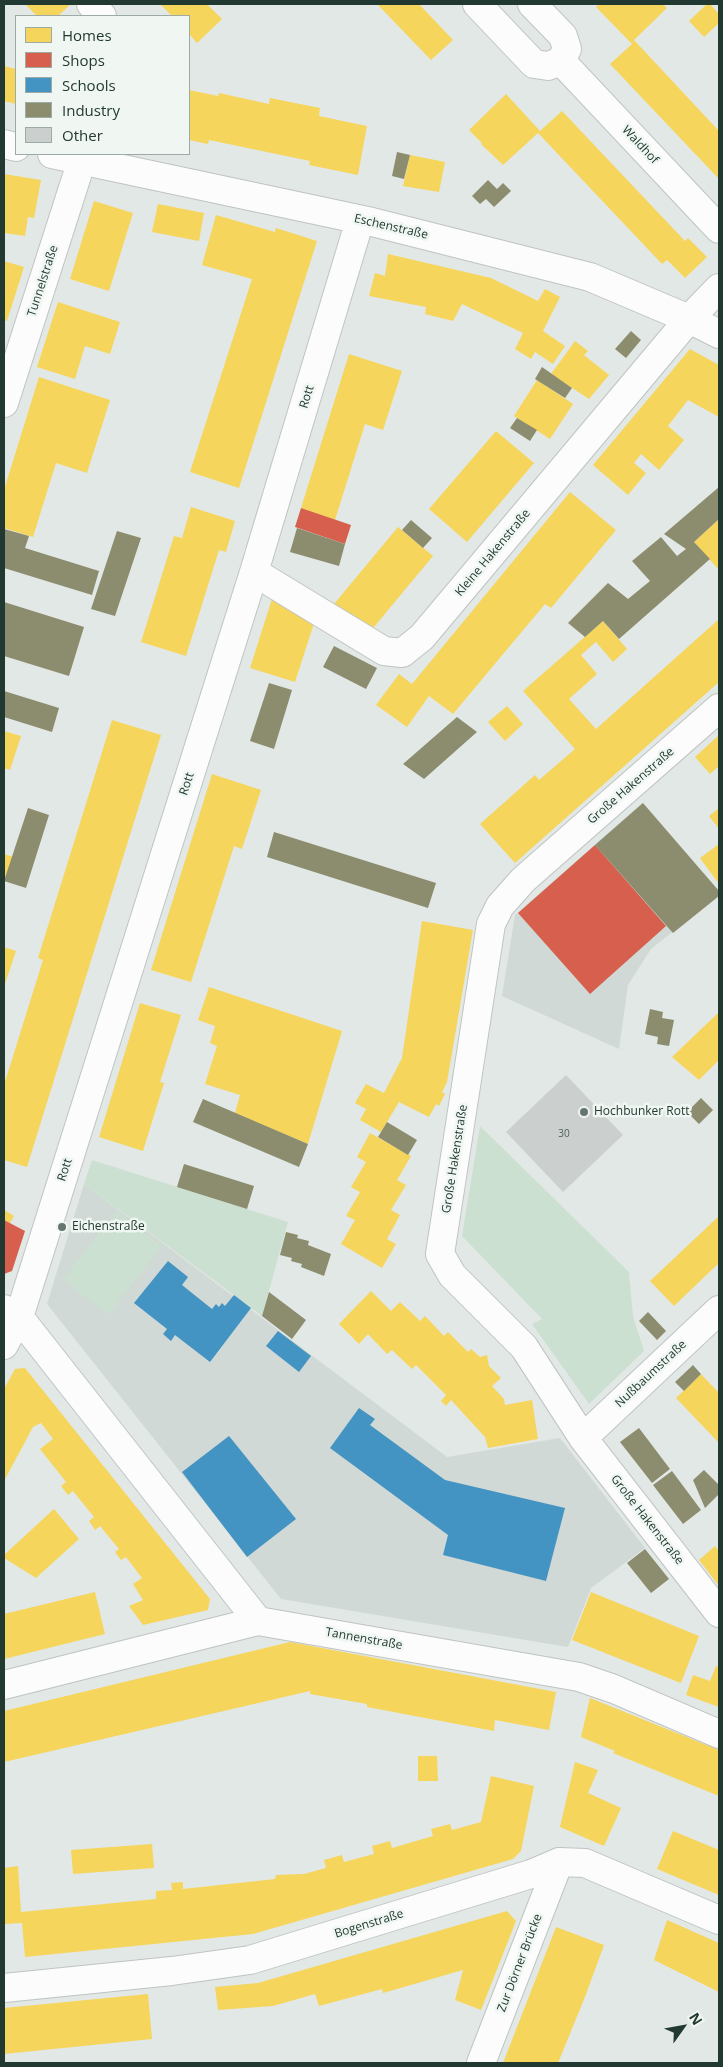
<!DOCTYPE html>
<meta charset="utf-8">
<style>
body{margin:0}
#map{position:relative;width:723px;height:2067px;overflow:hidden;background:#e2e8e5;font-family:"Open Sans",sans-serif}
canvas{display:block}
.frame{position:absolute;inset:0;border:5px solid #223931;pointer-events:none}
.legend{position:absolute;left:15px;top:15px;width:175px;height:140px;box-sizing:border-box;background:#f0f7f3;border:1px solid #9eaba5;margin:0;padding:6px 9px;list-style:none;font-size:15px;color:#223931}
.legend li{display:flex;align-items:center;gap:10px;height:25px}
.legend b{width:25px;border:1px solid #9eaba5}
.north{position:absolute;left:658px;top:2002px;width:50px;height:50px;-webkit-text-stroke:4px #f0f7f3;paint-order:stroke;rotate:58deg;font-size:14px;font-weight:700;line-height:20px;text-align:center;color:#223931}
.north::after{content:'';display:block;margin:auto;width:18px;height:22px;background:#223931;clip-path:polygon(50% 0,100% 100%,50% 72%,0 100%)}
</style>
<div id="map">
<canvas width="723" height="2067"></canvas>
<div class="frame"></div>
<ul class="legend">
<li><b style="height:14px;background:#f6d55c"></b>Homes</li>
<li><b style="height:14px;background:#d6604d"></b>Shops</li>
<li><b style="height:14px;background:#4393c3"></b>Schools</li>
<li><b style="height:14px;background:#8c8c6e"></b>Industry</li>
<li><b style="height:14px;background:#cbd0ce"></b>Other</li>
</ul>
<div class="north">N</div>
</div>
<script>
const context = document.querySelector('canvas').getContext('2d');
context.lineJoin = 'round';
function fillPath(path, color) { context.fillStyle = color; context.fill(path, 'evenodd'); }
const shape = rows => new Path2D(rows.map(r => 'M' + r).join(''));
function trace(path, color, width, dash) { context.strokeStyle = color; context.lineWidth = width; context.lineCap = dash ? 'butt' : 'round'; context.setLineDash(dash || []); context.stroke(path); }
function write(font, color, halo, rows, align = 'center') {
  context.font = font + ' "Open Sans",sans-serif'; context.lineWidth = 5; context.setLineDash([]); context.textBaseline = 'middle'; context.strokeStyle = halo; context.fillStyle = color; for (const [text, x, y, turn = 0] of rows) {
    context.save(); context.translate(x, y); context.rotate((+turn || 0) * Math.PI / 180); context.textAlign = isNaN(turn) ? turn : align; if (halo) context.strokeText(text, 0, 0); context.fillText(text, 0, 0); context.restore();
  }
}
fillPath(shape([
 [642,803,719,892,719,895,651,949,628,985,619,1049,502,996,515,915],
 [84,1184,447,1457,560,1438,645,1548,591,1588,568,1647,281,1599,47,1304]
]), '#d0d9d5');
fillPath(shape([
 [480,1126,629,1272,633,1316,644,1351,589,1404,532,1324,542,1319,462,1236],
 [92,1160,288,1222,262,1316,84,1184],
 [117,1211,162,1246,108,1315,63,1279]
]), '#cce0d1');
fillPath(shape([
 [25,4,71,4,58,16,37,16],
 [160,4,207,4,222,19,197,43,189,34,189,16,172,16],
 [377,4,419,4,453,40,431,60],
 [599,4,663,4,667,8,634,40,719,131,719,179,610,64,632,44,596,7],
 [707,4,710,4,719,14,719,23,704,37,689,21],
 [4,66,16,69,16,104,4,101],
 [189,90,218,96,219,93,269,104,270,98,320,108,319,116,367,126,358,175,309,165,310,161,209,140,208,144,189,140],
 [506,94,540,131,562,111,685,241,688,238,707,257,685,278,667,260,662,264,538,133,503,165,481,144,482,143,469,130],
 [410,155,445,162,439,192,403,186],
 [4,174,41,180,34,218,28,217,25,236,4,233],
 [94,201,133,213,109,291,70,279],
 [158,204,204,213,199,241,152,232],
 [216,215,275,232,276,228,317,241,239,488,190,472,252,279,202,265],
 [388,254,491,278,538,301,545,289,560,297,543,331,565,346,553,364,535,352,531,359,515,349,523,333,462,304,453,321,425,314,426,307,369,296,375,273,385,276],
 [4,261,24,267,7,321,4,320],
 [58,302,120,322,110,354,85,346,75,379,37,367],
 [575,341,588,351,584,355,609,375,589,399,551,374],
 [690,349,719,365,719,417,688,400,668,426,684,440,659,470,641,454,634,463,646,473,628,495,593,465],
 [349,354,402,371,383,430,365,424,335,520,301,508],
 [39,377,110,400,87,473,56,463,33,537,4,528,4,490],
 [537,380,573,404,550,439,514,416],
 [496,431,534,463,467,542,429,509],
 [570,492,616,530,551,608,545,604,453,714,429,696,407,727,376,705,399,674,412,684],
 [191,507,235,521,226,552,219,550,186,656,141,642,174,536,182,538],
 [719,519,719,570,694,542],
 [398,527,433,556,369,633,334,604],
 [272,599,317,614,295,682,250,668],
 [719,619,719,682,515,863,480,824,535,775,539,780,575,749,523,691,603,621,627,649,613,662,596,642,581,655,597,674,569,699,596,729],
 [507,706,523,724,505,741,488,722],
 [112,720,161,735,27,1167,4,1160,4,1085,43,960,38,958],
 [4,731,21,736,10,770,4,768],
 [719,735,719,766,710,774,695,757],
 [212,774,261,790,242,849,234,846,191,982,151,970],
 [719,808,719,829,709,816],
 [719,844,719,884,700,858],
 [4,854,13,857,4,883],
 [422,921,473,930,447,1082,442,1092,445,1094,439,1106,436,1104,429,1117,399,1102,381,1132,360,1120,366,1109,355,1103,366,1084,384,1093,402,1058],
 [4,947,16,951,4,987],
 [209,987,342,1031,308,1144,235,1113,240,1095,205,1084,217,1046,210,1043,215,1026,198,1020],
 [140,1003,181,1015,160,1082,164,1083,143,1151,99,1137],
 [719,1012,719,1060,699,1080,672,1057],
 [370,1133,411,1156,397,1180,406,1185,391,1210,400,1215,387,1239,396,1244,382,1268,341,1244,355,1220,346,1216,360,1192,351,1187,366,1162,357,1157],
 [4,1210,14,1216,10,1223,4,1220],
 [719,1216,719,1263,674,1306,650,1281],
 [371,1291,391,1311,400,1302,420,1321,425,1316,444,1336,448,1332,468,1352,471,1349,480,1357,487,1355,489,1366,501,1378,492,1386,504,1399,505,1405,532,1400,538,1439,488,1448,485,1437,451,1400,446,1406,441,1401,446,1395,416,1365,412,1369,392,1350,387,1354,368,1334,359,1344,339,1324],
 [25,1368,210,1599,208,1610,143,1625,129,1606,143,1600,133,1584,142,1578,126,1557,121,1560,115,1552,119,1549,100,1526,95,1530,89,1521,94,1517,73,1491,68,1495,61,1486,66,1482,40,1449,53,1439,41,1423,33,1427,4,1481,4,1389,15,1369],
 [701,1374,719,1393,719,1443,676,1398],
 [54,1509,79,1539,36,1578,4,1558,4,1555],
 [715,1546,719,1551,719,1586,699,1560],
 [95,1592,105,1634,4,1659,4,1614],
 [591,1592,699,1636,681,1683,572,1640],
 [290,1642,556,1692,549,1730,495,1720,494,1731,367,1707,367,1704,310,1694,310,1691,4,1762,4,1711],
 [716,1666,719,1667,719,1707,686,1695,693,1675,710,1681],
 [590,1698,719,1750,719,1796,613,1753,615,1751,581,1737],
 [418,1756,437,1756,438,1781,418,1781],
 [575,1762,598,1770,588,1793,621,1808,604,1846,560,1827],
 [491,1776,534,1786,521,1851,513,1859,253,1934,25,1957,22,1923,4,1924,4,1868,18,1866,21,1912,156,1899,156,1891,172,1890,171,1883,183,1882,183,1889,275,1879,276,1875,304,1874,326,1868,324,1860,342,1855,344,1862,374,1854,372,1846,390,1841,392,1848,433,1836,431,1829,450,1824,452,1830,481,1822],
 [673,1831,719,1850,719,1895,657,1869],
 [152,1844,154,1868,73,1874,71,1850],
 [507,1911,516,1921,481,2010,455,2000,463,1970,383,1993,382,1989,319,2006,315,1994,273,2006,218,2010,215,1987,258,1983],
 [667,1920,719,1943,719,1992,654,1960],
 [556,1927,604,1945,585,1997,558,2063,503,2063],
 [148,1994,152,2039,4,2054,4,2008]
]), '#f6d55c');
fillPath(shape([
 [301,508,351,525,345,544,295,527],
 [595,845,666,926,590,994,518,913],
 [4,1220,25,1231,12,1271,4,1274]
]), '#d6604d');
fillPath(shape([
 [168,1261,188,1277,182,1285,212,1309,216,1304,219,1307,222,1303,225,1306,234,1295,251,1308,210,1362,175,1335,171,1341,163,1334,167,1329,134,1303],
 [278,1331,311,1356,299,1372,266,1346],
 [359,1408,375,1419,370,1425,445,1480,565,1508,546,1581,443,1555,448,1535,330,1448],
 [229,1436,296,1519,247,1557,182,1472]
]), '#4393c3');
fillPath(shape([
 [397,152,410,155,404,179,392,176],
 [488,180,497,189,503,183,511,191,494,207,486,199,480,204,472,196],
 [631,331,641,340,626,358,615,349],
 [542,367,572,388,565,398,535,379],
 [517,418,537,430,530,441,510,428],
 [719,487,719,519,694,542,710,559,619,639,603,621,585,637,568,623,608,583,628,599,650,581,632,561,661,537,677,556,686,549,664,534],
 [411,520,432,538,423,548,402,530],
 [297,528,345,544,339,566,290,552],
 [4,529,29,536,25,548,99,571,92,595,4,568],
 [117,531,141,538,115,616,91,609],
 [4,602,84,627,69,676,4,656],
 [334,646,377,668,366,689,323,667],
 [269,683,292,690,274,749,250,741],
 [4,691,59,708,52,732,4,717],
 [457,717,477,732,424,779,403,764],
 [643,803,719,891,719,896,673,933,595,845],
 [28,808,49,815,26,888,4,881],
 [274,832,436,883,428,908,267,857],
 [650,1009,663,1012,662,1018,674,1020,669,1046,657,1044,658,1037,645,1034],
 [701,1098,713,1110,699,1124,687,1112],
 [203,1099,308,1144,299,1167,193,1122],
 [387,1122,417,1140,408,1155,378,1137],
 [184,1164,254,1186,247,1209,177,1187],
 [286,1232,298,1235,297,1238,309,1241,308,1245,331,1254,324,1276,301,1267,302,1264,291,1261,292,1258,280,1255],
 [269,1292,306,1320,292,1339,262,1316],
 [648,1312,666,1331,657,1340,639,1321],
 [693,1365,701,1374,684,1391,675,1382],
 [639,1428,670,1469,652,1483,620,1442],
 [704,1470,719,1485,719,1494,705,1508,693,1480],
 [672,1471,701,1510,683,1524,653,1485],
 [645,1549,669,1579,651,1593,627,1563]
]), '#8c8c6e');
fillPath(shape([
 [566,1075,623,1135,563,1192,506,1132]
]), '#cbd0ce');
const minor = shape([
 [91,4,102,16],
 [477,4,534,64,548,66,561,61,567,49,563,36,532,4],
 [561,61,719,229],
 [4,144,16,147],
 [52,154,372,222,590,277,689,319,719,334],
 [4,403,82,160],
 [254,572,384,651,402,653,422,637,689,319,719,288],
 [719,708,523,880,500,906,491,924,440,1254,452,1275,524,1347,583,1438,719,1613],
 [4,1309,19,1317,258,1621],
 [4,1345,19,1317,254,572,360,220],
 [583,1438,719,1310],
 [4,1685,258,1621,579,1677,614,1689,719,1734],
 [4,1988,172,1971,250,1960,531,1874,559,1862,585,1863,719,1920],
 [481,2063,559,1862]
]);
trace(minor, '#bfc4c2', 30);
trace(minor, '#fbfcfb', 28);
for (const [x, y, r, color] of [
 [584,1112,5,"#657670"],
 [62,1227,5,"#657670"]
]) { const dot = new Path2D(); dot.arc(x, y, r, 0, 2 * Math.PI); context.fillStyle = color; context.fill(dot); trace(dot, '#f0f7f3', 2); }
write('10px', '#4d6059', null, [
 ["30",564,1134]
]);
write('12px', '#223931', '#f0f7f3', [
 ["Waldhof",640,145,47],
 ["Eschenstraße",391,227,13],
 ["Tunnelstraße",43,281,-72],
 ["Rott",307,397,-73],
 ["Kleine Hakenstraße",493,553,-50],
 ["Rott",187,784,-72],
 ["Große Hakenstraße",631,786,-41],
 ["Große Hakenstraße",455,1159,-81],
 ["Rott",65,1170,-72],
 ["Nußbaumstraße",651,1374,-43],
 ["Große Hakenstraße",647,1520,52],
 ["Tannenstraße",364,1639,10],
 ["Bogenstraße",369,1924,-17],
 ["Zur Dörner Brücke",520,1963,-69]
]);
write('12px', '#223931', '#f0f7f3', [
 ["Hochbunker Rott",594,1112],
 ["Eichenstraße",72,1227]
], 'left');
</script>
